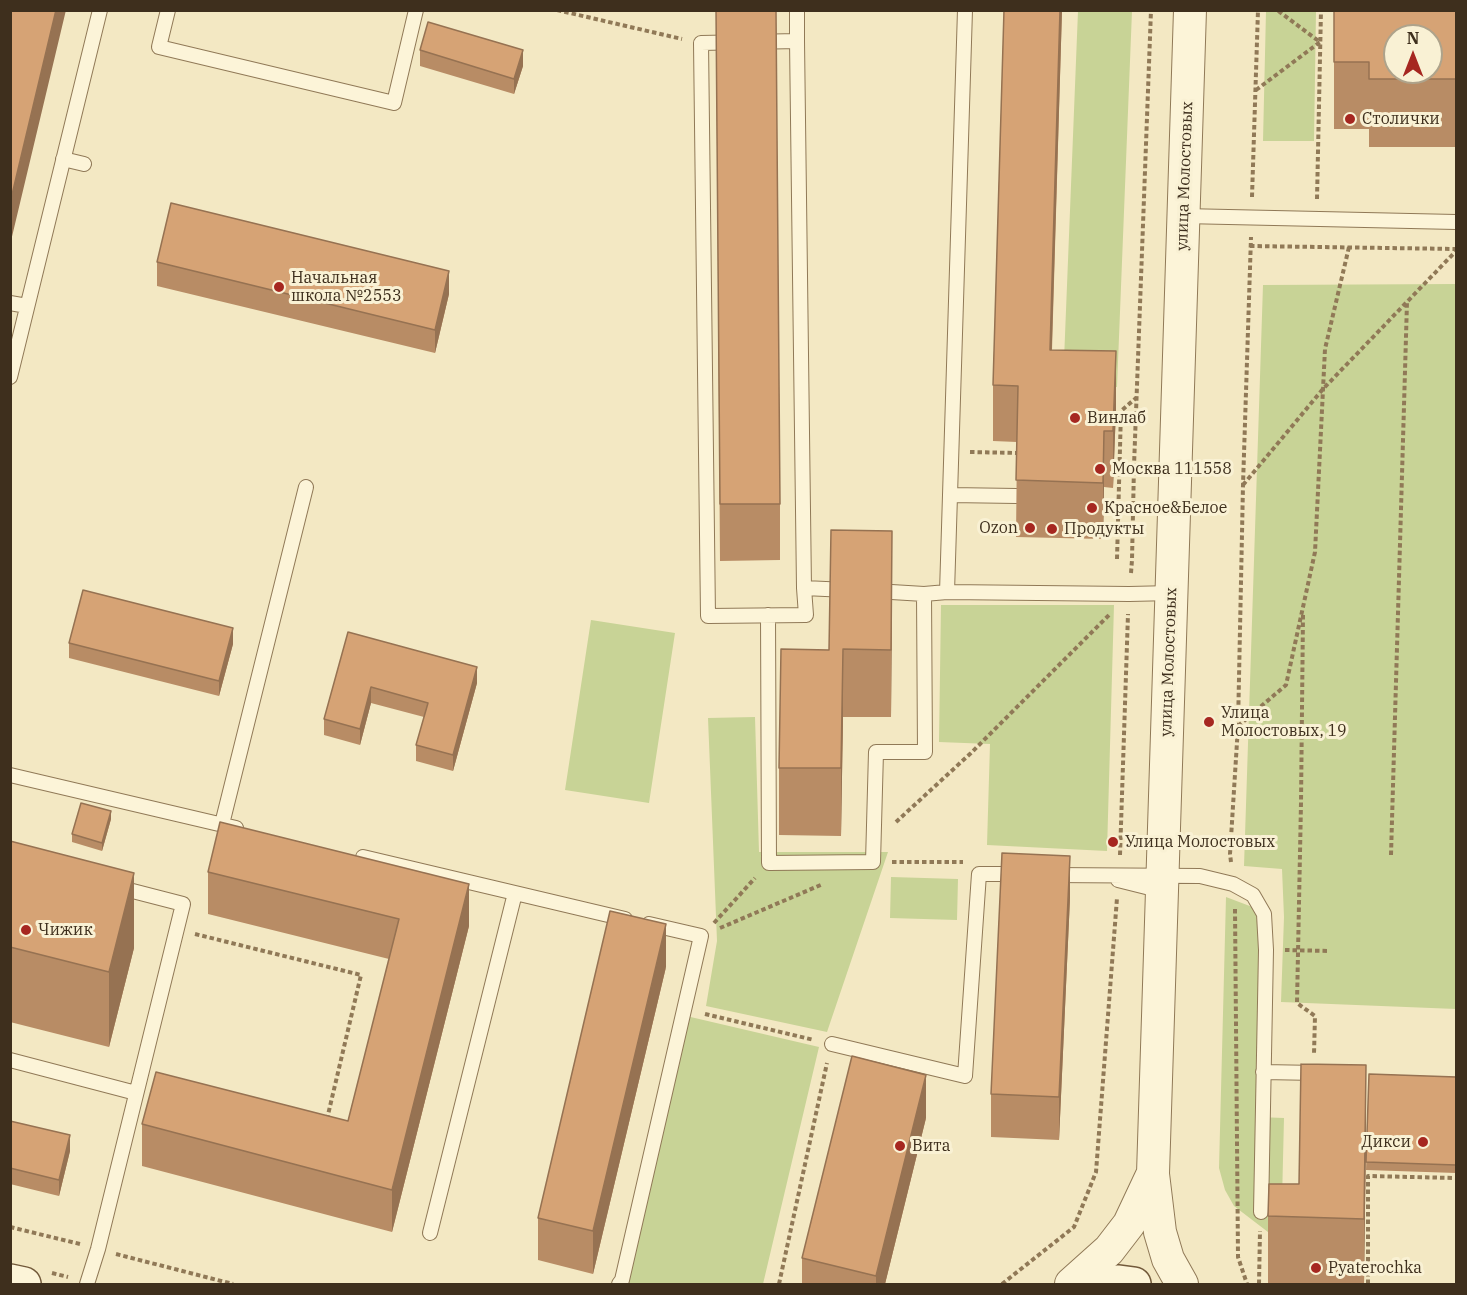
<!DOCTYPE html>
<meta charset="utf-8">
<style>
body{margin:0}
#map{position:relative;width:1467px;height:1295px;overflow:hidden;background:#f3e8c3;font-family:"IBM Plex Serif",serif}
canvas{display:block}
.frame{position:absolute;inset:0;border:12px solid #3e2f1d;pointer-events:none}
.north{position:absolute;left:1383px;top:24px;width:60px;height:60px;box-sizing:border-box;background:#f9f1d4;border:2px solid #aea38b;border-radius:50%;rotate:0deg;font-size:16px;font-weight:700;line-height:24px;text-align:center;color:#3e2f1d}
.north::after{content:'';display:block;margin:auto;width:21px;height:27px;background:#a62720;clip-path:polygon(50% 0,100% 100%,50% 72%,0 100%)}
</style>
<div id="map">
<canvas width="1467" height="1295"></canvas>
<div class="frame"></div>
<div class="north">N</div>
</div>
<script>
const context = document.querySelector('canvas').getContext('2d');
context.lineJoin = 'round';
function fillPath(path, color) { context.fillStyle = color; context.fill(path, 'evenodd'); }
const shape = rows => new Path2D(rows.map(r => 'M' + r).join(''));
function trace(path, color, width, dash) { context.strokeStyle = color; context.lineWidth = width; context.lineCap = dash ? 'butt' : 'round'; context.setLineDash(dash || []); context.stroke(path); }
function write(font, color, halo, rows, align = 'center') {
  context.font = font + ' "IBM Plex Serif",serif'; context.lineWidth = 6; context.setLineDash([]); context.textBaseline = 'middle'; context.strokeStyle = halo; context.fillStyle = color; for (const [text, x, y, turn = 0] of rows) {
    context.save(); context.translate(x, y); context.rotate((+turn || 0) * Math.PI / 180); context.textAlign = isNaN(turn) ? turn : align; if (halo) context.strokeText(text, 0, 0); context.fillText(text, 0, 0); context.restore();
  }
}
fillPath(shape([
 [1078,11,1132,11,1117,387,1063,385],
 [1266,11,1316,11,1314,141,1263,141],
 [1456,284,1456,1009,1281,1002,1284,917,1282,869,1244,866,1263,285],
 [941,605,1114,605,1107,851,987,845,990,744,939,742],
 [591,620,675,633,649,803,565,790],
 [755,717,759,852,888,852,827,1032,706,1006,717,941,708,718],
 [891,877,958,879,957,920,890,918],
 [1226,897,1255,908,1261,948,1258,1117,1284,1118,1281,1242,1234,1206,1225,1190,1219,1168],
 [682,1015,819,1047,763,1284,618,1284]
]), '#c8d396');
const service = shape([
 [168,10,159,47,394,103,416,10],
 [797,10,797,41],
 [797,41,804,588,806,615,708,616,701,43,797,41],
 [63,159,84,164],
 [1183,216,1456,222],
 [10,303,27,306],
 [10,377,100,10],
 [950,495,1017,496],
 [804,588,847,590],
 [875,591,924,594,947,592,1129,594,1172,593],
 [947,592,965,10],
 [768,615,769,863,873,862,876,752,925,752,924,594],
 [10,775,236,828],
 [222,824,306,487],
 [363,857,625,919],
 [1051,875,1200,876,1233,884,1253,895,1264,914,1266,950,1261,1212],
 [1118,880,1162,891],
 [832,1044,965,1076,979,874,1017,874],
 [10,1060,136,1093],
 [1263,1072,1317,1073],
 [430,1233,515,893],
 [87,1284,98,1249,183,904,117,887],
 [619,1284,622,1280,701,936,649,924]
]);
const tertiary = shape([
 [1153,1174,1160,1232,1168,1259,1182,1284],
 [1071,1284,1109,1250,1129,1224,1153,1173,1190,10]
]);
const secondary = shape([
 [10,1281,24,1284],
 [1102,1284,1119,1282,1134,1284]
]);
trace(service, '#907957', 16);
trace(tertiary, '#907957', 34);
trace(secondary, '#72593a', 36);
trace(shape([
 [557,10,682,39],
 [1256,90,1320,42,1277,10],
 [1252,197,1258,10],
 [1317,199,1321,10],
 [1250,246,1456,249],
 [970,452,1018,453],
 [1119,464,1134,466],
 [1243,485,1323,389,1456,251],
 [1117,559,1121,411,1136,398],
 [1131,573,1132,560,1134,466,1151,10],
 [1303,615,1301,803,1297,1003,1315,1016,1314,1054],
 [1238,726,1286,685,1315,552,1325,349,1349,247],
 [896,822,971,753,1110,614],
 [1120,855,1128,614],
 [1391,855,1407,302],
 [892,862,963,862],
 [1231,862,1230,854,1238,726,1243,485,1251,237],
 [1235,909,1238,1257,1247,1284],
 [714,923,755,878],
 [720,928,823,884],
 [195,934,361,975,327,1119],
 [1285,950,1329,951],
 [705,1014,814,1040],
 [10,1227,80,1244],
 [116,1254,233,1284],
 [52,1273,68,1277],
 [779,1284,827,1063],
 [1002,1284,1074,1227,1096,1172,1117,898],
 [1259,1284,1260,1231],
 [1368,1284,1368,1176,1456,1178]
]), '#907957', 4, [4.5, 3]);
trace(service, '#fcf4d8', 14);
trace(tertiary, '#fcf4d8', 32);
trace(secondary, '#fcf4d8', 33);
fillPath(shape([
 [716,10,780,504,780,560,720,561],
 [1004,10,1062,10,1052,350,1116,408,1113,488,1104,487,1103,539,1016,537,1017,442,993,441,993,385],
 [1334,10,1456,10,1456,147,1369,147,1369,129,1334,129],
 [420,50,523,66,514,94,420,66],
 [157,262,449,294,435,353,157,286],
 [892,598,891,717,843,717,841,836,779,835,779,768,829,650],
 [348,632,477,683,453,771,416,761,416,745,424,717,371,703,360,745,324,735,324,719],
 [69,643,233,644,219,696,69,658],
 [111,819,102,851,72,842,72,834],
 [10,841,134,948,109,1047,10,1022],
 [208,872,469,926,392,1232,142,1166,142,1124,348,1121,389,959,208,914],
 [1070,898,1059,1140,991,1137,991,1094],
 [666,967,593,1274,538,1260,538,1218],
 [1369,1074,1456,1077,1456,1173,1366,1170],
 [926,1118,885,1284,802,1284,802,1258],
 [10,1121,70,1151,59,1196,10,1184],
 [1366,1133,1364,1284,1268,1283,1268,1216,1299,1184]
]), '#b88c65');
fillPath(shape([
 [56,10,66,10,10,245,10,203],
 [1060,10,1062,10,1050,406,1050,350],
 [523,50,523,66,514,94,514,79],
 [449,271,449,294,435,353,435,330],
 [1116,351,1116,408,1113,488,1113,431],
 [1104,431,1104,487,1103,539,1103,483],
 [892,531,892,598,891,717,891,650],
 [233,628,233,644,219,696,219,681],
 [843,649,843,717,841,836,841,768],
 [477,667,477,683,453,771,453,755],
 [371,687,371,703,360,745,360,729],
 [111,811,111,819,102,851,102,843],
 [1070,856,1070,898,1059,1140,1059,1097],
 [134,873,134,948,109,1047,109,972],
 [469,884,469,926,392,1232,392,1190],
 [666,924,666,967,593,1274,593,1231],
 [1366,1065,1366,1133,1364,1284,1364,1219],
 [926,1075,926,1118,885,1284,876,1284,876,1276],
 [70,1135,70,1151,59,1196,59,1180]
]), '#967252');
const building = shape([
 [10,10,56,10,10,203,10,10],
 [716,10,776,10,780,504,720,504,716,10],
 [1004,10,1060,10,1050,350,1116,351,1113,431,1104,431,1103,483,1016,480,1018,386,993,385,1004,10],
 [1334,10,1456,10,1456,79,1369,79,1369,62,1334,62,1334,10],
 [1395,36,1431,36,1431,72,1395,72,1395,36],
 [428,22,523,50,514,79,420,50,428,22],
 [171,203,449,271,435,330,157,262,171,203],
 [831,530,892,531,891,650,843,649,841,768,779,768,781,649,829,650,831,530],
 [83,590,233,628,219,681,69,643,83,590],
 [348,632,477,667,453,755,416,745,428,703,371,687,360,729,324,719,348,632],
 [81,803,111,811,102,843,72,834,81,803],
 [220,822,469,884,392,1190,142,1124,156,1072,348,1121,399,919,208,872,220,822],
 [10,841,134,873,109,972,10,947,10,841],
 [1002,853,1070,856,1059,1097,991,1094,1002,853],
 [610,911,666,924,593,1231,538,1218,610,911],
 [852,1056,926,1075,876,1276,802,1258,852,1056],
 [1301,1064,1366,1065,1364,1219,1268,1216,1269,1184,1299,1184,1301,1064],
 [1369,1074,1456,1077,1456,1165,1366,1162,1369,1074],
 [10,1121,70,1135,59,1180,10,1168,10,1121]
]);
fillPath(building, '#d6a375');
trace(building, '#967252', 1.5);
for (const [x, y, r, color] of [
 [1350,119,6,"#a62720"],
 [279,287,6,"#a62720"],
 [1075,418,6,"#a62720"],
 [1100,469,6,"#a62720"],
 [1092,508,6,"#a62720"],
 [1030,528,6,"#a62720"],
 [1052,529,6,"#a62720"],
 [1209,722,6,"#a62720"],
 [1113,842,6,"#a62720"],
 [26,930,6,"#a62720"],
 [1423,1142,6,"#a62720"],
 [900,1146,6,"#a62720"],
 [1316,1268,6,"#a62720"]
]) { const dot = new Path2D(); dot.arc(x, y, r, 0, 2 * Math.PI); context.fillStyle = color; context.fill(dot); trace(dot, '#f9f1d4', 2); }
write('16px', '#3e2f1d', '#f9f1d4', [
 ["Столички",1362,119],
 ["Начальная",291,278],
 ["школа №2553",291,296],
 ["Винлаб",1087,418],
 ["Москва 111558",1112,469],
 ["Красное&Белое",1104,508],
 ["Ozon",1018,528,"right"],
 ["Продукты",1064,529],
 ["Улица",1221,713],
 ["Молостовых, 19",1221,731],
 ["Улица Молостовых",1125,842],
 ["Чижик",38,930],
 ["Дикси",1411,1142,"right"],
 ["Вита",912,1146],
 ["Pyaterochka",1328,1268]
], 'left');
write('16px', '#3e2f1d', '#f9f1d4', [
 ["улица Молостовых",1185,176,-88],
 ["улица Молостовых",1169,662,-88]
]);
</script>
